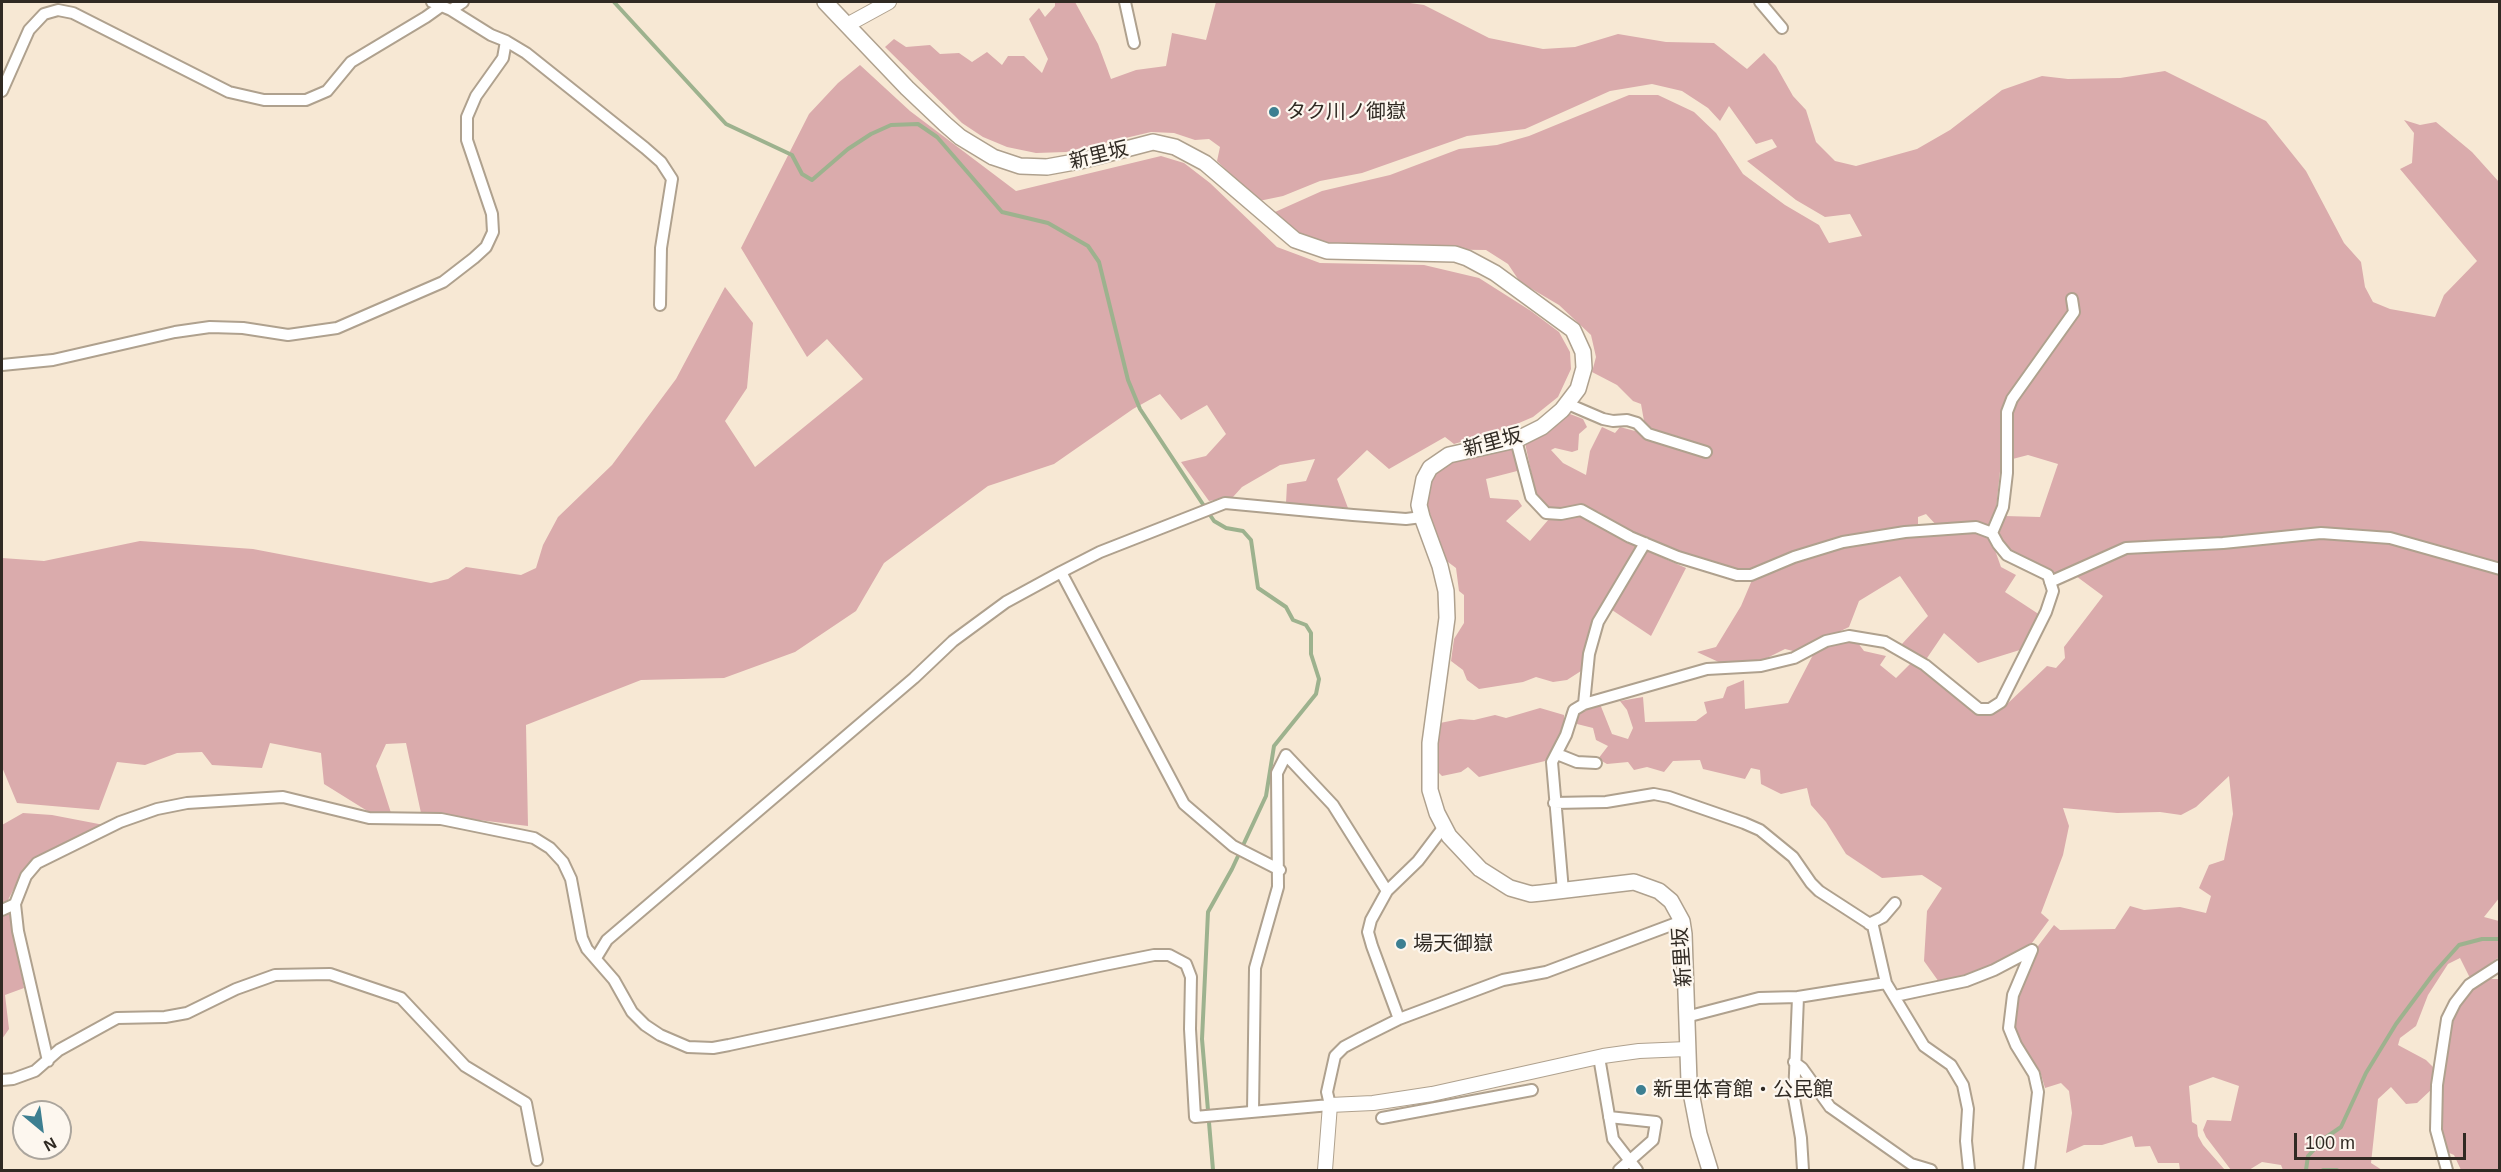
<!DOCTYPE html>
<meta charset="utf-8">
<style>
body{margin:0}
#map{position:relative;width:2501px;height:1172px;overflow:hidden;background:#f7e8d4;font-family:Arial,sans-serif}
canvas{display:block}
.frame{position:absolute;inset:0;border:3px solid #302a23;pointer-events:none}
.north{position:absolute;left:12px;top:1100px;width:60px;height:60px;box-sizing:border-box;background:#fdf7ef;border:2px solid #aba59d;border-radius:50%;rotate:151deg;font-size:16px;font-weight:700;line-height:24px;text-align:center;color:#302a23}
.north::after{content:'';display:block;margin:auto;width:21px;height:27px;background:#3d7f91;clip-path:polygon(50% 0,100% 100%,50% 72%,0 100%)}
.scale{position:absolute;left:2294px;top:1133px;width:172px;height:27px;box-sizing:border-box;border:3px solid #302a23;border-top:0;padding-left:8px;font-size:18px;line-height:21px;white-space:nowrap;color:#302a23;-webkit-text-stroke:4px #fdf7ef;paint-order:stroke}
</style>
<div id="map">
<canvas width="2501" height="1172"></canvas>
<div class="frame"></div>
<div class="north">N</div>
<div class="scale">100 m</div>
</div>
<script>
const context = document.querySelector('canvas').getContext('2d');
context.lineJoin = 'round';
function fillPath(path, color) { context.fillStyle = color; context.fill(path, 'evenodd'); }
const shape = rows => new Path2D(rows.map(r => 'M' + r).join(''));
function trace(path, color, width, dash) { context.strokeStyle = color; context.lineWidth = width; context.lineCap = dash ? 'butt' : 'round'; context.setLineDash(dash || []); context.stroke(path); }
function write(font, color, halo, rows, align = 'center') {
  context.font = font + ' Arial,"Noto Sans JP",sans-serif'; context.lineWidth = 4.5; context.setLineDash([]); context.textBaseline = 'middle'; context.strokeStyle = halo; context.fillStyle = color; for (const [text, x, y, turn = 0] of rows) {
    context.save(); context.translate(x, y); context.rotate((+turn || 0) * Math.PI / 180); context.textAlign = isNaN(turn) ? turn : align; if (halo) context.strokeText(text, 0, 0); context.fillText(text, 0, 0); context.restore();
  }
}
fillPath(shape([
 [1055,2,1075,2,1098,44,1111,79,1136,70,1166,66,1172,33,1206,40,1216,2,1403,2,1424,5,1489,38,1543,49,1575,47,1618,34,1666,42,1714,43,1747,69,1764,53,1776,66,1793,96,1806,110,1816,142,1835,161,1856,166,1917,149,1950,130,2002,90,2042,76,2068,79,2120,78,2165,71,2266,121,2306,171,2344,243,2361,262,2365,287,2373,302,2390,309,2435,317,2444,295,2477,261,2400,169,2412,163,2414,133,2404,120,2420,125,2436,122,2472,152,2499,182,2499,563,2394,533,2322,528,2223,539,2124,544,2053,575,2051,571,2013,553,2002,543,1999,534,2005,516,2040,517,2058,464,2028,455,2001,462,1996,509,1990,528,1938,527,1926,514,1918,517,1918,525,1753,570,1738,571,1681,554,1634,534,1599,512,1581,505,1561,510,1547,509,1536,495,1525,443,1547,434,1570,414,1583,419,1587,427,1579,434,1578,450,1572,452,1555,448,1551,450,1563,463,1586,475,1590,451,1602,427,1615,433,1620,427,1635,431,1644,421,1641,404,1633,401,1617,385,1592,372,1596,357,1591,335,1559,305,1520,282,1508,264,1486,250,1336,248,1309,240,1290,228,1275,212,1322,191,1390,175,1459,149,1497,145,1529,136,1629,95,1658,95,1694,112,1716,133,1743,174,1785,205,1819,225,1829,243,1862,236,1850,214,1825,217,1796,200,1747,161,1777,147,1772,139,1756,144,1729,106,1720,121,1708,108,1682,91,1652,84,1610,91,1525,129,1467,136,1362,173,1320,181,1283,196,1259,201,1217,161,1220,147,1209,139,1195,140,1174,133,1151,132,1066,152,1036,153,1007,147,983,137,962,123,885,47,894,39,906,47,930,45,940,54,959,53,972,62,987,52,1002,65,1008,56,1024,56,1042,73,1048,59,1029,19,1039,8,1045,17,1055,6],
 [860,65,910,111,1016,191,1161,156,1184,163,1210,183,1277,247,1320,263,1424,265,1479,278,1531,311,1559,332,1570,352,1571,369,1558,397,1533,417,1505,429,1454,444,1445,437,1389,469,1367,450,1337,479,1348,508,1286,503,1287,484,1306,481,1315,459,1280,465,1242,487,1233,497,1209,501,1181,462,1206,456,1226,434,1207,405,1181,420,1160,394,1133,409,1054,464,988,486,884,563,856,611,795,652,724,678,641,680,526,725,528,826,421,813,406,743,386,744,376,766,391,813,369,812,324,784,321,753,270,743,262,768,212,765,202,752,177,753,145,765,117,762,99,810,17,803,2,767,2,558,44,561,140,541,253,549,431,583,448,579,466,567,521,575,536,568,543,545,558,517,612,465,676,379,725,287,753,323,747,388,725,421,755,467,863,379,827,339,807,357,741,248,809,114,838,83],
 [1514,449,1521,470,1486,479,1490,498,1518,500,1522,506,1506,521,1530,541,1549,519,1579,514,1639,546,1618,577,1594,622,1581,671,1567,680,1553,682,1536,677,1523,682,1479,689,1467,680,1463,670,1451,661,1454,639,1464,623,1464,595,1459,591,1456,568,1444,559,1428,511,1427,495,1432,478,1441,468,1450,462,1475,455],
 [1975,529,1990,536,2001,567,2016,575,2005,592,2040,615,2023,649,1978,663,1944,633,1925,661,1901,645,1928,616,1900,576,1859,601,1849,627,1797,652,1785,649,1759,662,1723,664,1697,652,1716,647,1741,606,1752,580,1796,559,1845,544],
 [2346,538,2386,541,2499,572,2500,897,2484,917,2499,921,2499,957,2470,978,2460,958,2448,964,2428,995,2416,1026,2400,1038,2398,1045,2426,1060,2434,1068,2432,1089,2417,1103,2406,1104,2391,1087,2378,1099,2371,1163,2382,1170,2283,1170,2281,1165,2262,1162,2249,1170,2231,1170,2206,1137,2203,1130,2207,1120,2231,1121,2239,1086,2213,1077,2189,1086,2192,1122,2197,1125,2198,1136,2203,1145,2225,1170,2180,1170,2179,1163,2158,1163,2150,1146,2135,1147,2132,1136,2102,1145,2084,1145,2066,1153,2072,1113,2069,1091,2061,1083,2045,1088,2040,1071,2026,1056,2014,1030,2013,1009,2035,950,2054,925,2060,930,2115,929,2130,906,2144,910,2180,907,2206,913,2211,896,2199,888,2209,865,2224,860,2233,814,2229,776,2196,807,2181,815,2160,812,2117,813,2063,808,2069,826,2063,855,2041,913,2049,920,2029,947,1987,969,1960,980,1939,982,1924,961,1927,911,1942,888,1922,875,1882,878,1846,854,1826,822,1811,805,1807,788,1781,794,1761,784,1760,770,1751,768,1745,779,1703,769,1700,760,1673,761,1664,772,1647,767,1634,770,1628,762,1607,764,1598,759,1608,746,1596,740,1593,728,1577,724,1577,714,1600,704,1612,734,1628,739,1633,728,1627,710,1620,701,1643,697,1645,722,1696,721,1707,713,1704,702,1723,698,1727,687,1744,680,1745,709,1788,703,1815,651,1828,643,1850,639,1858,643,1864,651,1886,656,1880,665,1896,678,1911,663,1991,713,2004,707,2047,666,2056,668,2065,658,2064,647,2103,596,2076,576,2127,551,2301,539],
 [1645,550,1686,568,1651,636,1609,608],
 [1540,708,1564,715,1564,728,1559,739,1545,761,1479,777,1468,767,1461,772,1442,776,1438,772,1437,756,1440,723,1460,719,1474,720,1495,715,1506,718],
 [23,813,52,815,104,825,33,858,23,871,8,900,2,903,2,825],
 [10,912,24,988,5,995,9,1029,2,1039,2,915],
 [2487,979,2499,979,2499,1170,2461,1170,2454,1155,2447,1152,2441,1128,2441,1083,2453,1021,2460,1004,2473,987]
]), '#daabac');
trace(shape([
 [614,2,726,124,792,155,802,174,812,180,848,149,871,134,891,125,918,124,937,137,1002,212,1048,223,1088,246,1099,262,1128,380,1140,409,1214,521,1226,528,1243,531,1251,540,1258,588,1286,607,1293,620,1306,625,1311,633,1311,654,1319,679,1316,694,1274,746,1266,796,1232,869,1208,912,1202,1039,1213,1170],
 [2306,1170,2308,1156,2325,1138,2341,1127,2366,1073,2396,1024,2434,973,2459,945,2482,939,2500,939],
 [2323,1170,2337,1170]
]), '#9db28e', 4);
const minor = shape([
 [1125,2,1134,43],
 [1760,2,1782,28],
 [451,10,463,2],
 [506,41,526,53,645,148,661,162,672,179,661,248,660,305],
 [2,91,29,30,44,14,58,10,73,13,229,92,264,100,306,100,327,91,351,62,426,17,440,7],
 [2,365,53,360,175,332,210,327,243,328,288,335,337,328,443,282,474,258,486,247,493,232,492,214,467,140,467,117,476,96,503,58,506,41,491,35,451,10,432,2],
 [1568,404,1603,419,1613,421,1627,420,1637,423,1648,434,1706,452],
 [1516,440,1531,497,1546,513,1561,514,1581,510,1630,537,1678,557,1737,575,1751,575,1794,557,1843,542,1905,532,1976,527,1992,533,1998,544,2007,555,2048,575,2053,591,2046,612,2001,702,1990,709,1979,709,1925,665,1885,642,1849,636,1826,641,1794,658,1761,666,1707,669,1584,704,1574,710,1566,735,1552,762,1563,891],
 [1992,533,2003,507,2007,473,2007,412,2012,399,2074,312,2072,299],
 [1061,572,1184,804,1233,846,1280,870],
 [2050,582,2126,548,2223,543,2321,533,2390,538,2500,569],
 [1584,704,1589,654,1598,622,1645,543],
 [1557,754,1577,762,1596,763],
 [1554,803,1606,802,1654,794,1669,797,1744,823,1760,830,1793,857,1811,883,1819,891,1873,926,1886,983,1924,1046,1951,1065,1963,1085,1968,1109,1966,1141,1969,1170],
 [2,910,15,904],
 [1869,924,1883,917,1895,903],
 [596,958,607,940,914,678,953,641,1006,602,1061,572,1100,552,1225,503,1353,515,1406,519,1422,517],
 [1895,996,1966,981,1994,970,2032,950],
 [1798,997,1886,983],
 [1686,1017,1759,998,1798,997,1794,1098,1801,1138,1803,1170],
 [1399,1019,1372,946,1368,932,1371,920,1387,891,1418,861,1443,828],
 [1599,1057,1613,1139,1637,1170],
 [48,1061,18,931,15,904,26,876,37,863,120,822,157,809,187,803,283,797,369,818,441,819,534,838,550,848,563,862,571,879,582,938,587,949,614,980,632,1012,645,1025,660,1035,688,1047,713,1048,729,1045,1104,965,1154,955,1169,955,1186,964,1191,977,1190,1029,1195,1117,1330,1105,1327,1092,1335,1056,1344,1047,1361,1038,1399,1019,1503,980,1546,972,1682,921],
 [1794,1062,1802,1068,1830,1107,1911,1164,1931,1170],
 [2,1080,13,1079,35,1071,59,1050,117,1018,165,1017,187,1013,236,989,275,975,330,974,401,998,465,1066,526,1103,537,1160],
 [1253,1111,1255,968,1278,887,1277,773,1286,755,1333,805,1387,891],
 [1609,1117,1656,1122,1653,1140,1619,1170],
 [1382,1118,1532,1090],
 [2029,1170,2038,1092,2034,1074,2016,1045,2009,1028,2013,995,2032,950],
 [2447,1170,2436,1130,2437,1085,2447,1019,2455,1003,2469,985,2500,965]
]);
const tertiary = shape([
 [847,25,889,2],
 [1325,1170,1330,1105,1373,1103,1432,1094,1603,1056,1639,1051,1687,1049]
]);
const secondary = shape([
 [825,2,907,88,945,124,960,137,993,157,1020,166,1047,167,1080,161,1153,142,1175,147,1205,163,1295,240,1327,251,1455,254,1467,258,1495,273,1573,330,1583,352,1584,368,1578,389,1562,410,1542,427,1516,440,1449,455,1430,468,1424,479,1419,505,1422,517,1440,566,1446,591,1447,618,1430,743,1430,790,1437,813,1449,836,1480,869,1510,888,1531,894,1541,893,1634,882,1659,891,1671,901,1682,921,1684,934,1689,1082,1699,1134,1710,1170]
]);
trace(minor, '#afa18e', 14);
trace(tertiary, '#afa18e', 16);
trace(secondary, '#afa18e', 18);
trace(minor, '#fff', 10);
trace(tertiary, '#fff', 14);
trace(secondary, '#fff', 15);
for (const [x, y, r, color] of [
 [1274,112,6,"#3d7f91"],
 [1401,944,6,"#3d7f91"],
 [1641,1090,6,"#3d7f91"]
]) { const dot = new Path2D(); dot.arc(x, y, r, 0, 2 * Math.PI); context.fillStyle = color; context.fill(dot); trace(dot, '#fdf7ef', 2); }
write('20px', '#302a23', '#fdf7ef', [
 ["タク川ノ御嶽",1286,112],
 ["場天御嶽",1413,944],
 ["新里体育館・公民館",1653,1090]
], 'left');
write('20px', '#302a23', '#fdf7ef', [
 ["新里坂",1099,156,-14],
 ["新里坂",1493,443,-15],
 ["新里坂",1683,957,-94]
]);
</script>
